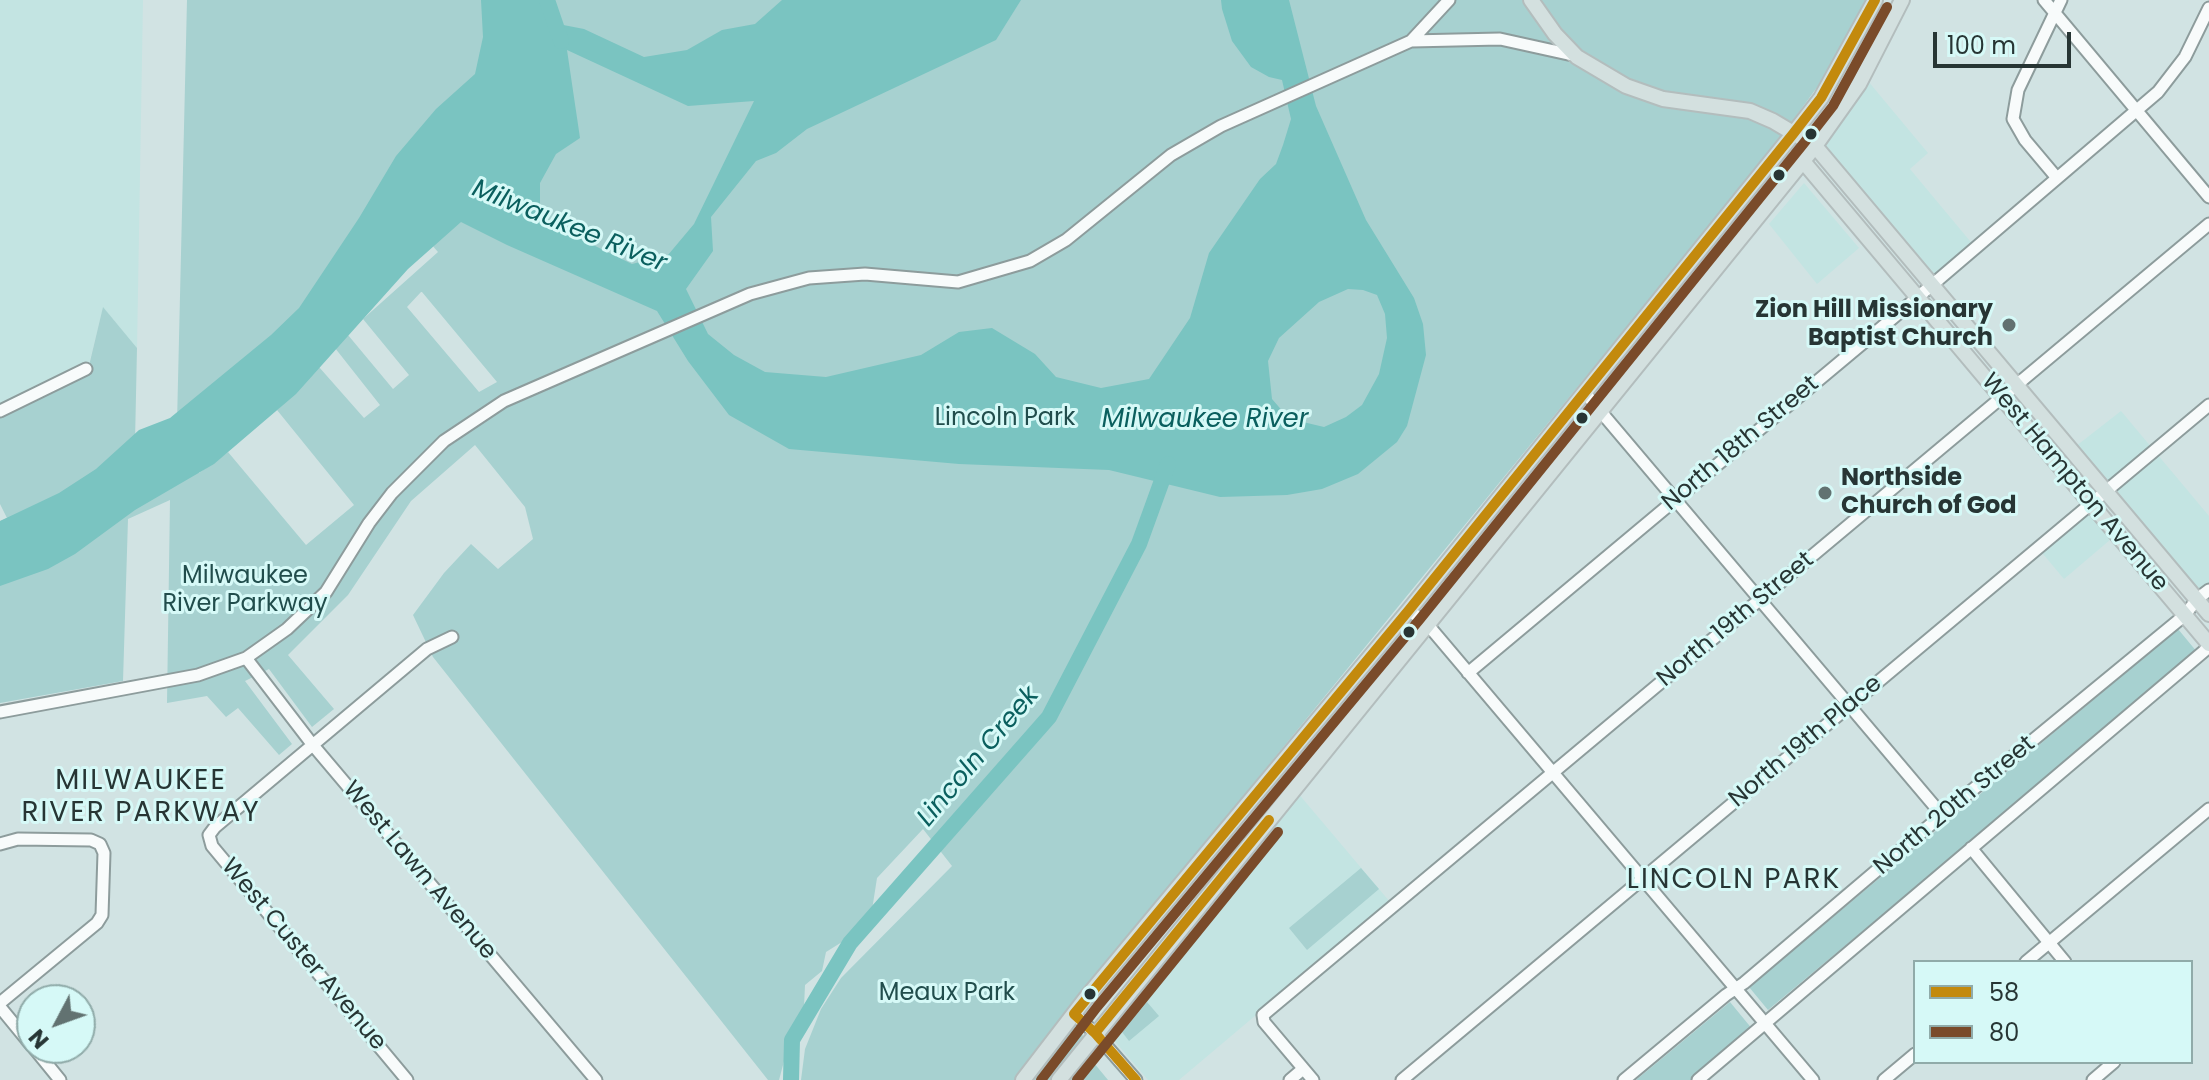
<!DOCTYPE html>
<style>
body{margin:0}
#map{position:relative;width:2209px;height:1080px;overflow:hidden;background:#d1e3e3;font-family:Poppins,sans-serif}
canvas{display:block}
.legend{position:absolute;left:1913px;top:960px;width:280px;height:104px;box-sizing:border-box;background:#d6f9f7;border:2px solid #90aba9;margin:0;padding:10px 14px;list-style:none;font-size:24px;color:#273534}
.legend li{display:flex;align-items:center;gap:16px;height:40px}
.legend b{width:40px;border:2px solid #90aba9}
.north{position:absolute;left:16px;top:984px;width:80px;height:80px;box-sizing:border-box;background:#d6f9f7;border:2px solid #90aba9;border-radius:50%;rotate:229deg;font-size:22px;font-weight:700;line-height:32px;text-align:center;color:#273534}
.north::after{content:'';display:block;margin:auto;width:28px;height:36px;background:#627271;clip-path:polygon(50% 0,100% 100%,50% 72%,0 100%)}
.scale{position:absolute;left:1933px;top:32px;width:138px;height:36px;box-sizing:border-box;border:4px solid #273534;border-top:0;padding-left:10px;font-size:24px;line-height:28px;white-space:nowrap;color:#273534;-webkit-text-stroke:6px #d6f9f7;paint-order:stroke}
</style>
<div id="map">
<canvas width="2209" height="1080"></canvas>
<ul class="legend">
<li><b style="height:10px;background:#c38a0d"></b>58</li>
<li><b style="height:10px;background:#7a4b2a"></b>80</li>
</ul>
<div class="north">N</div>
<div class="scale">100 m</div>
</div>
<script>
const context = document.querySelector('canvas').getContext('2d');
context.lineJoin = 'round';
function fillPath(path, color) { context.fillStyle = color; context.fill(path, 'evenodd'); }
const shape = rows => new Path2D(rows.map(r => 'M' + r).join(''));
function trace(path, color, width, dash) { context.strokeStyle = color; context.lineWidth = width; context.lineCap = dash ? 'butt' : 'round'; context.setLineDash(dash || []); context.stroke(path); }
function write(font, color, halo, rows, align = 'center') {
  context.font = font + ' Poppins,sans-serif'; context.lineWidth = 6; context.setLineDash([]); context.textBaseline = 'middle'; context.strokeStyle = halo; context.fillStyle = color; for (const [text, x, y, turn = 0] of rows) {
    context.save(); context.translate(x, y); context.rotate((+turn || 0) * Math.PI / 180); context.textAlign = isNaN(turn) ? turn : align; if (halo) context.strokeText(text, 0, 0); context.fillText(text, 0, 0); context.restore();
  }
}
fillPath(shape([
 [0,0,143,0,137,348,103,308,89,364,0,406],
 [1863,75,1928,153,1910,169,1975,247,1931,284,1815,146],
 [1804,183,1859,248,1817,284,1769,224],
 [2121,411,2209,516,2209,590,2197,599,2071,450],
 [2091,504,2117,534,2064,579,2038,548],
 [1297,792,1390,902,1179,1080,1148,1080,1112,1038,1108,1027]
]), '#c3e4e2');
fillPath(shape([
 [187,0,1866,0,1818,86,1772,149,1071,1007,1094,1063,1108,1080,801,1080,805,1049,821,1009,841,978,952,866,923,829,877,878,872,910,842,942,826,952,822,971,805,985,804,1007,791,1035,779,1080,768,1080,433,657,413,615,444,573,471,544,498,569,533,539,525,507,475,445,411,501,348,595,288,655,334,709,312,727,269,669,245,681,292,744,279,755,238,708,226,717,207,696,167,703,170,500,128,519,123,681,0,703,0,521,7,518,0,504,0,417,87,374,103,307,137,348,135,442,199,473,228,452,306,545,354,505,277,410,319,367,364,418,380,405,335,348,348,335,393,389,409,375,363,319,438,252,431,244,177,423],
 [421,292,422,292,497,382,479,392,407,307],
 [2178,629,2197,652,1768,1010,1749,987],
 [1361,868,1379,889,1307,950,1289,928],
 [1147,1002,1159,1016,1129,1041,1122,1032],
 [1730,1002,1753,1030,1693,1080,1636,1080]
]), '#a7d1d0');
fillPath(shape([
 [481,0,551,0,553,23,584,29,644,57,687,50,722,30,755,24,782,0,1021,0,996,40,807,129,776,153,756,161,711,217,713,251,686,289,708,334,734,355,765,372,826,377,921,355,959,332,992,328,1035,354,1056,377,1101,388,1149,379,1190,318,1209,253,1260,179,1276,164,1283,145,1291,119,1282,80,1269,77,1251,67,1232,41,1222,9,1221,0,1289,0,1316,106,1366,220,1414,298,1423,324,1426,355,1407,426,1397,442,1358,474,1322,489,1287,495,1220,497,1109,470,959,464,789,449,729,415,688,361,657,311,507,245,461,222,408,269,296,394,214,464,135,510,75,554,48,569,0,586,0,521,59,493,96,469,139,430,170,418,271,335,299,308,359,218,396,156,436,109,475,74,483,37],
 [567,50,688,106,754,101,694,224,668,255,632,264,540,219,540,183,556,154,580,138],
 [1348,289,1363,290,1377,295,1385,314,1387,338,1379,374,1362,405,1346,417,1324,427,1303,422,1285,414,1272,399,1268,361,1279,338,1319,302]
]), '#7ac4c1');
trace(shape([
 [547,0,561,41],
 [791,1080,792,1040,850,943,1049,717,1139,544,1168,464]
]), '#7ac4c1', 16);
const minor = shape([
 [2044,0,2209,197],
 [1411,41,1449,0],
 [2057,178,2025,140,2013,119,2018,90,2061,0],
 [1585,393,1942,815],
 [0,411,86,369],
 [1409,610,1428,625,1813,1080],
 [246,658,312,744,596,1080],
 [1468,673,1918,297,2158,92,2185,57,2209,8],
 [0,712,198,675,246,658,287,629,326,592,369,523,392,493,444,441,504,401,750,294,809,278,865,274,958,282,1030,261,1066,240,1171,155,1221,126,1411,41,1500,39,1577,56],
 [0,844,18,839,91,840,100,844,104,853,102,915,97,923,0,1003],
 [1971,848,2065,962],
 [2026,962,2209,809],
 [0,1007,32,1046],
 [1074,1014,1095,1033,1136,1080],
 [34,1048,60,1080],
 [407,1080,212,846,209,835,215,827,427,649,452,637],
 [1290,1080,1303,1069],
 [1313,1080,1264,1022,1263,1015,2209,224],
 [1402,1080,2209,405],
 [1624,1080,1726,995,1744,983,1942,815,2185,615,2197,599,2209,590],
 [1698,1080,2209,647],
 [1884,1080,1915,1054],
 [2093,1080,2114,1062]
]);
const major = shape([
 [1531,0,1555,34,1577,57,1626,86,1663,99,1750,111,1773,121,1815,146,2209,614],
 [1800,153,1802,160,2209,644],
 [1023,1080,1086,998,1409,610,1793,134,1821,98,1875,0],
 [1059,1080,1815,146,1859,84,1902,0]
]);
trace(minor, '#8d9c9c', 15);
trace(major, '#b3bdbd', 18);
trace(minor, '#f8fbfb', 11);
trace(major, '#d3e0df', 14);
trace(shape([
 [1095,1033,1269,820],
 [1136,1080,1095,1033,1074,1014,1409,610,1793,134,1821,98,1875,0]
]), '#c38a0d', 10);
trace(shape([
 [1041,1080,1097,1007,1420,619,1804,143,1833,106,1887,7],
 [1077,1080,1278,832]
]), '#7a4b2a', 10);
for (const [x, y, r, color] of [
 [1811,134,7,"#273534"],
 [1779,175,7,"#273534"],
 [2009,325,8,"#627271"],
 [1582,418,7,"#273534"],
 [1825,493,8,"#627271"],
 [1409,632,7,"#273534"],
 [1090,994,7,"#273534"]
]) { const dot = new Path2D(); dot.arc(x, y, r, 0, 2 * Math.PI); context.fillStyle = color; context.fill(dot); trace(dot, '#d6f9f7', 3); }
write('bold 24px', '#273534', '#d6f9f7', [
 ["Zion Hill Missionary",1993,311],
 ["Baptist Church",1993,339],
 ["Northside",1841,479,"left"],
 ["Church of God",1841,507,"left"]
], 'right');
write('24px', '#214d4c', '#d6f9f7', [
 ["Lincoln Park",1005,419],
 ["Milwaukee",245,577],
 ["River Parkway",245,605],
 ["Meaux Park",947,994]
]);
write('24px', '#273534', '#d6f9f7', [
 ["North 18th Street",1741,444,-40],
 ["West Hampton Avenue",2074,483,50],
 ["North 19th Street",1736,620,-40],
 ["North 19th Place",1806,742,-40],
 ["North 20th Street",1955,806,-40],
 ["West Lawn Avenue",419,871,50],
 ["West Custer Avenue",303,955,50]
]);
write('italic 26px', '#0a5f5e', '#d6f9f7', [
 ["Milwaukee River",569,227,22],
 ["Milwaukee River",1205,420],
 ["Lincoln Creek",979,757,-50]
]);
context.letterSpacing = '2px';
write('28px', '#273534', '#d6f9f7', [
 ["MILWAUKEE",141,782],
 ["RIVER PARKWAY",141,814],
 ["LINCOLN PARK",1734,881]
]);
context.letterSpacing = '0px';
</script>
